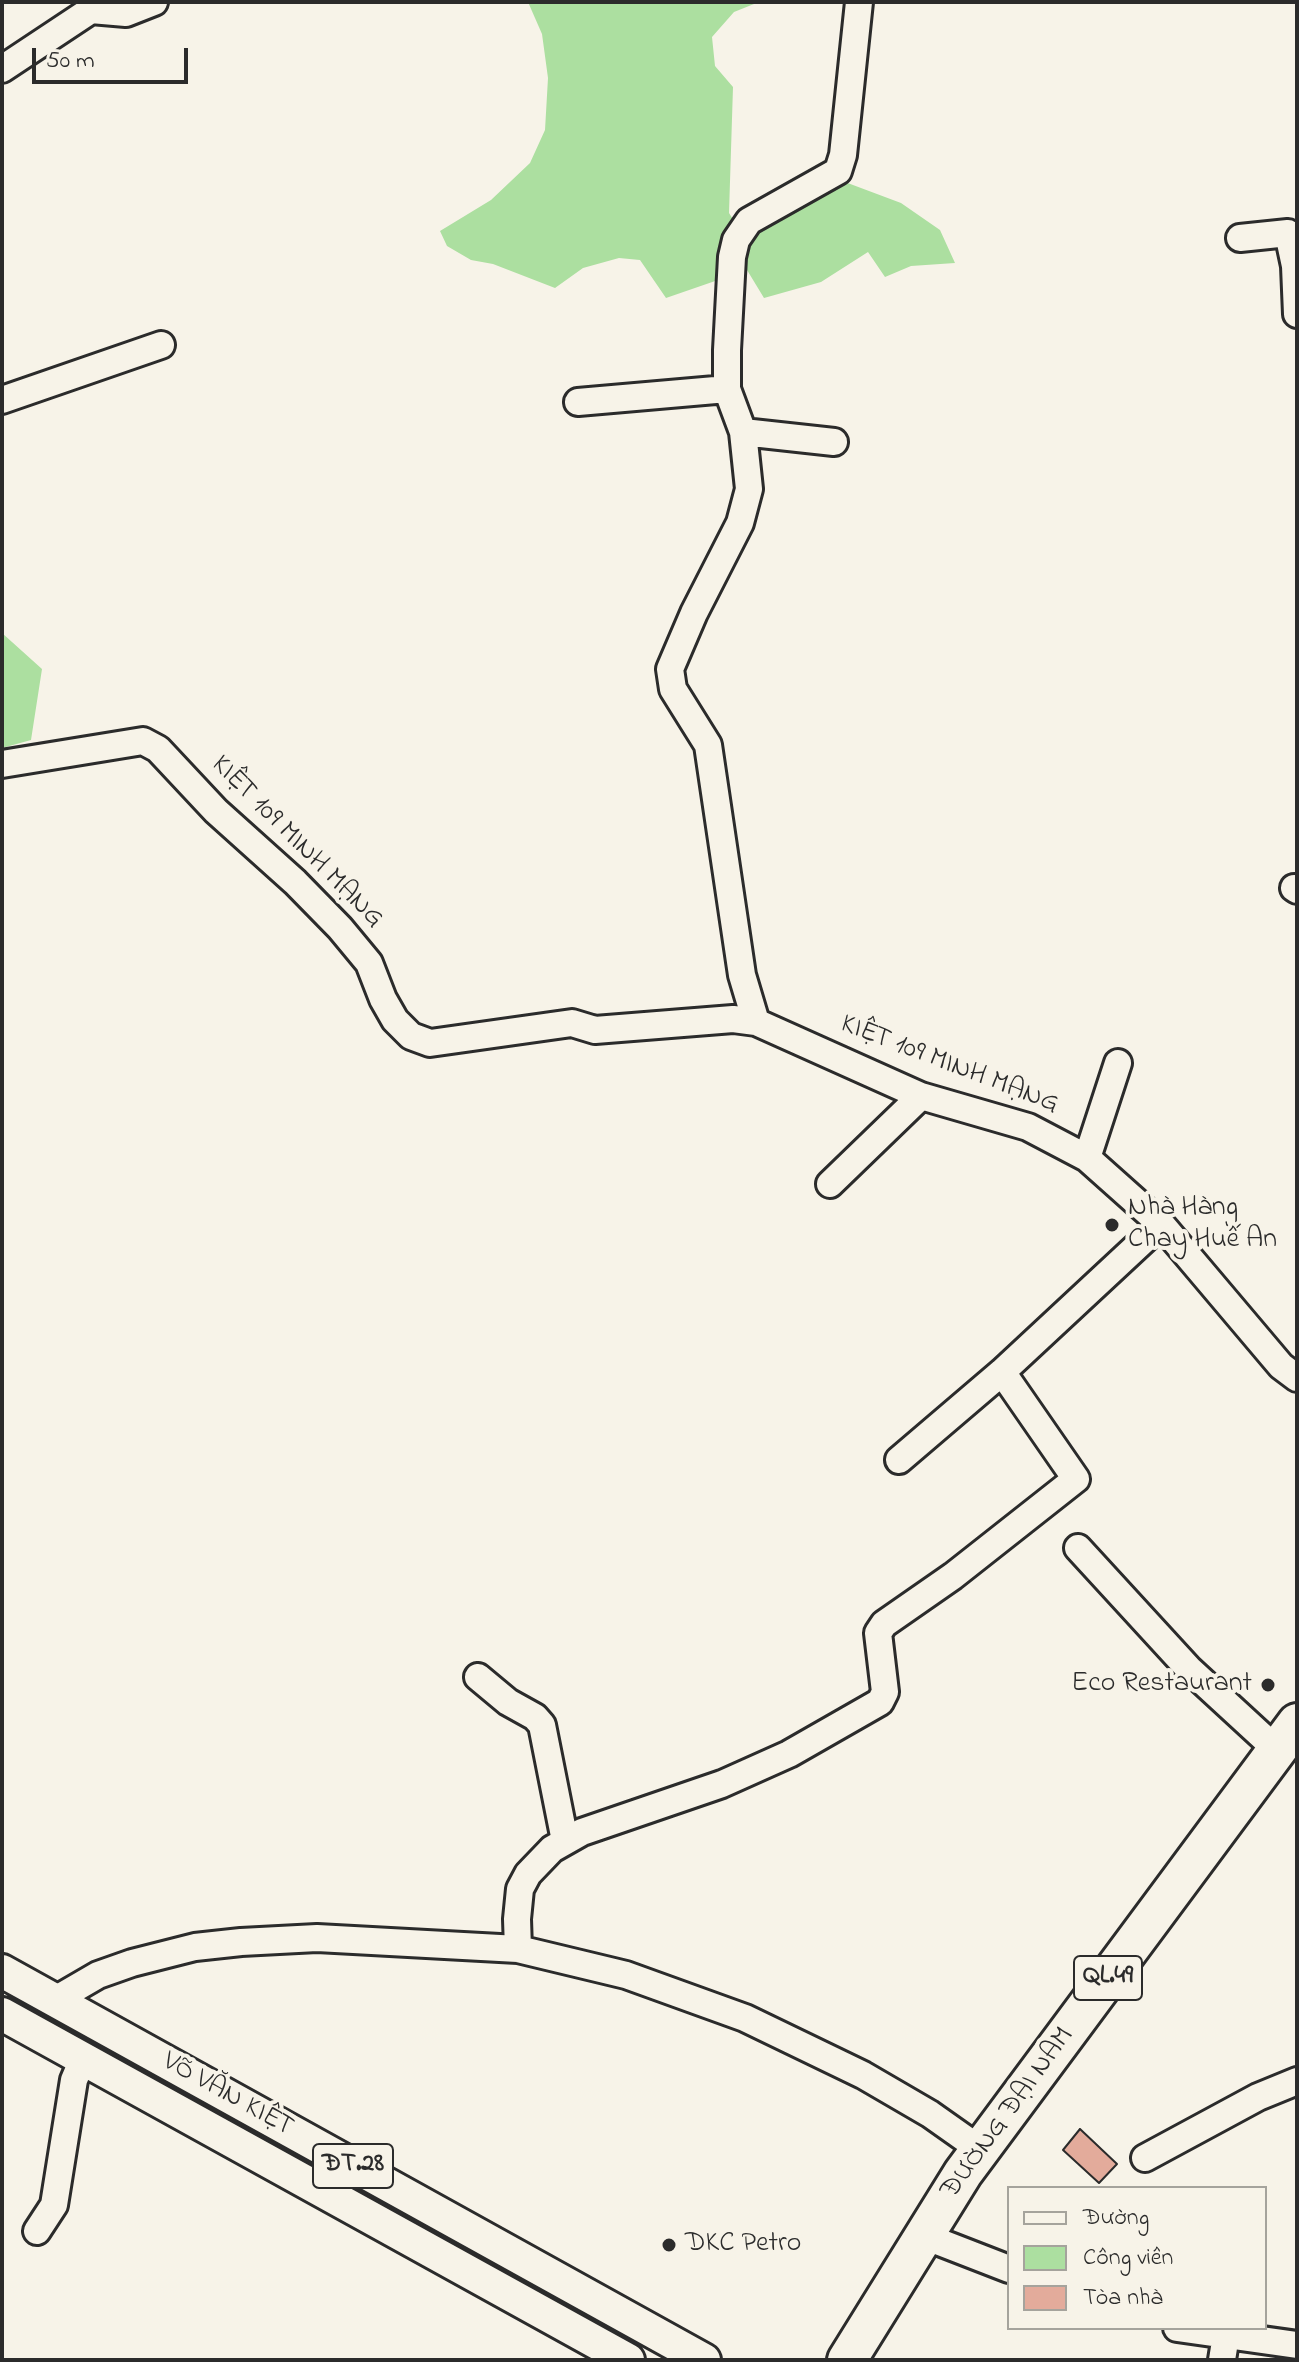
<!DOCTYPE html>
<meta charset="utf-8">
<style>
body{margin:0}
#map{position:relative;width:1299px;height:2362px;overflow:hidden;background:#f7f3e8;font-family:"Indie Flower",sans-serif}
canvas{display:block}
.frame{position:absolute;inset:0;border:4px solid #2b2b2b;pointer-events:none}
.legend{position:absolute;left:1007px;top:2186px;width:260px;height:144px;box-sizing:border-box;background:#f7f3e8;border:2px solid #a5a39c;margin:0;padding:10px 14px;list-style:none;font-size:24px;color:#2b2b2b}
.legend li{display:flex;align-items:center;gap:16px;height:40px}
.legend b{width:40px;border:2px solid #a5a39c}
.scale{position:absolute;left:32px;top:48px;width:156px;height:36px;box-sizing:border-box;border:4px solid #2b2b2b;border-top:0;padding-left:10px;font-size:24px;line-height:28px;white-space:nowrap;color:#2b2b2b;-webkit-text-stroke:6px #f7f3e8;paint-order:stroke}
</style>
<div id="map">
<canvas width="1299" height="2362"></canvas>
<div class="frame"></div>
<ul class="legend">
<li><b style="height:10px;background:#f7f3e8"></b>Đường</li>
<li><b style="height:22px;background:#acdfa0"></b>Công viên</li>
<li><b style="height:22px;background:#e3ab9b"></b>Tòa nhà</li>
</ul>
<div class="scale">50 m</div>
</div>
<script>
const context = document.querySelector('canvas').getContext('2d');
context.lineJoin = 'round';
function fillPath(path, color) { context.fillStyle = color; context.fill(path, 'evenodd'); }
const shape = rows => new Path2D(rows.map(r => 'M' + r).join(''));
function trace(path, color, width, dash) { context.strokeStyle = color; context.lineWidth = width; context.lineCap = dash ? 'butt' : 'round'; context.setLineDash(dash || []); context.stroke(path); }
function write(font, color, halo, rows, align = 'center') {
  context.font = font + ' "Indie Flower",sans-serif'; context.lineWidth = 8; context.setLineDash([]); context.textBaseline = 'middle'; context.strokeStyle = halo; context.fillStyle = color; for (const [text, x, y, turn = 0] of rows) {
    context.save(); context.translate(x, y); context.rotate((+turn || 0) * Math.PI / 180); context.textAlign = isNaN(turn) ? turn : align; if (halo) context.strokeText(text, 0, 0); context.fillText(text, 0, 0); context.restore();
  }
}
fillPath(shape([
 [528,2,759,2,734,12,712,37,715,66,733,87,729,213,745,238,776,217,845,182,901,203,940,230,955,263,911,266,885,277,868,252,821,282,764,298,747,270,666,298,640,260,619,258,583,268,555,288,493,264,471,260,447,246,440,231,491,200,530,163,545,130,548,78,542,34],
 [2,633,42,669,31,740,2,748]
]), '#acdfa0');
const building = shape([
 [1080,2129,1117,2164,1099,2183,1063,2150,1080,2129]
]);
fillPath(building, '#e3ab9b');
trace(building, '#2b2b2b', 2);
const minor = shape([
 [2,69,91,10,126,13,154,2],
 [1240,238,1288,233,1295,266,1297,314],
 [2,400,161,345],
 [578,402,727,389],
 [743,432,834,442],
 [2,764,143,741,158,749,216,811,295,882,340,928,369,963,383,999,395,1020,411,1036,430,1043,572,1023,595,1030,733,1019,756,1022,921,1096,1028,1127,1087,1158,1161,1224,1281,1366,1297,1378],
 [1294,888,1297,890],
 [756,1022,742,975,708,745,673,689,670,669,694,613,740,523,749,489,743,432,727,389,727,350,732,257,736,240,749,221,838,171,843,155,859,2],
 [1087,1158,1118,1063],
 [830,1184,921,1096],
 [899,1460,1002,1372,1161,1224],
 [1078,1548,1189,1669,1277,1750],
 [478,1677,508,1702,535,1717,542,1725,565,1841],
 [518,1949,517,1919,520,1889,528,1874,552,1849,582,1832,722,1784,789,1754,880,1702,885,1692,878,1633,884,1624,953,1576,1076,1479,1002,1372],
 [55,2000,98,1975,132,1963,195,1947,241,1942,317,1938,518,1949,626,1975,745,2018,863,2075,930,2114,981,2150],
 [1145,2158,1258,2097,1297,2081],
 [37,2231,54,2205,74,2080,83,2059],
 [924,2236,1009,2269],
 [1177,2328,1297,2345],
 [1222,2360,1226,2335]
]);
const major = shape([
 [2,1971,704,2360],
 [2,2014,628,2360]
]);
const highway = shape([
 [847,2360,963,2173,1297,1723]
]);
trace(minor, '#2b2b2b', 32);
trace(major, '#2b2b2b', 38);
trace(highway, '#2b2b2b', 44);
trace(minor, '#f7f3e8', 26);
trace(major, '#f7f3e8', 32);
trace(highway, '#f7f3e8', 38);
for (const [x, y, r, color] of [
 [1112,1225,8,"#2b2b2b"],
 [1268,1685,8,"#2b2b2b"],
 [669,2245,8,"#2b2b2b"]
]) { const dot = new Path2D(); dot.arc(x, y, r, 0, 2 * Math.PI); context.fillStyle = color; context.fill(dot); trace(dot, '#f7f3e8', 3); }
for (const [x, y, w] of [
 [1108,1978,68],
 [353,2166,80]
]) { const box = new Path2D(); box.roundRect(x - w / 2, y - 22, w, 44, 6); context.fillStyle = '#f7f3e8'; context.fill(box); trace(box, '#2b2b2b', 2); }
write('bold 26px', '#2b2b2b', null, [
 ["QL.49",1108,1978],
 ["ĐT.28",353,2166]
]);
write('28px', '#2b2b2b', '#f7f3e8', [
 ["KIỆT 109 MINH MẠNG",296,843,45],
 ["KIỆT 109 MINH MẠNG",949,1066,21],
 ["VÕ VĂN KIỆT",227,2096,29],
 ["ĐƯỜNG ĐẠI NAM",1009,2114,-54]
]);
write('28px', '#2b2b2b', '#f7f3e8', [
 ["Nhà Hàng",1128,1209],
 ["Chay Huế An",1128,1241],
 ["Eco Restaurant",1252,1685,"right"],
 ["DKC Petro",685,2245]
], 'left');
</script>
